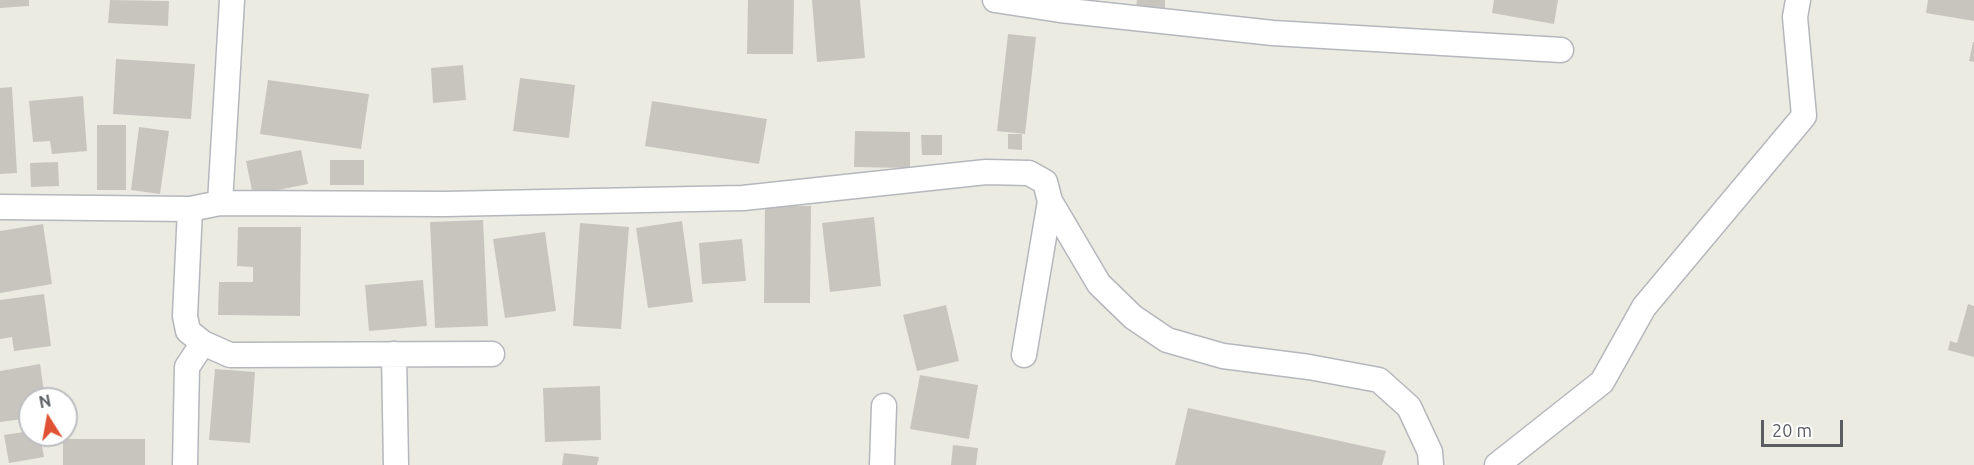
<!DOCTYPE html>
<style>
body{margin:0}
#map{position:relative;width:1974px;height:465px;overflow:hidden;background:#ecebe2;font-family:Ubuntu,sans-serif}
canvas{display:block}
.north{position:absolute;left:18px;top:387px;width:60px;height:60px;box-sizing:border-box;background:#fff;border:2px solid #bdbec0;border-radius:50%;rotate:349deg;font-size:16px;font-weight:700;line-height:24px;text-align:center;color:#5a5d62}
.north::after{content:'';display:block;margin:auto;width:21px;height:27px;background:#e05234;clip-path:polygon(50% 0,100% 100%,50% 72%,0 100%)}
.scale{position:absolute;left:1761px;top:420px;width:82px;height:27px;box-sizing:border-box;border:3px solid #5a5d62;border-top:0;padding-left:8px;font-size:18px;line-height:21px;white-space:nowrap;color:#5a5d62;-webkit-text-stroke:4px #fff;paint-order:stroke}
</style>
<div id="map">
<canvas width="1974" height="465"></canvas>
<div class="north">N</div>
<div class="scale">20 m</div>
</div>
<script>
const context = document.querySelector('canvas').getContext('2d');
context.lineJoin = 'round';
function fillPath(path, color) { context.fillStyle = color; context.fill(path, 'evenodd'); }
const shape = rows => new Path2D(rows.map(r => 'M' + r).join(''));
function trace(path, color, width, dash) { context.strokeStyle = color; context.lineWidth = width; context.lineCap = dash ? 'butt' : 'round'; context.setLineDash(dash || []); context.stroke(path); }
fillPath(shape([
 [0,0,29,0,29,6,0,8],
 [110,0,169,1,168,26,108,23],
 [748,0,794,0,793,54,747,54],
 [812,0,860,0,865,58,817,62],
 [1137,0,1165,0,1165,8,1136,7],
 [1494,0,1558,0,1554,24,1492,13],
 [1928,0,1974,0,1974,21,1926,13],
 [1008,34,1036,37,1025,134,997,131],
 [1973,42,1974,42,1974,62,1969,61],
 [116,59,195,64,191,119,113,114],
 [463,65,466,100,433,103,431,68],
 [520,78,575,85,569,138,513,131],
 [268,80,369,94,361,149,260,134],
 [12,87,17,173,0,174,0,88],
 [83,96,87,151,52,154,50,141,33,142,29,101],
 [652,101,767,119,759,164,645,146],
 [97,125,126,125,126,190,97,190],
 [139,127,169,131,160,194,131,190],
 [855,131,910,132,910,168,854,167],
 [1008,134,1022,134,1022,150,1008,149],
 [921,135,942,135,942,155,922,155],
 [301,150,308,184,253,195,246,161],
 [330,160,364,160,364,185,330,185],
 [58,162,59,186,31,187,30,163],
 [765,206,811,206,810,303,764,303],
 [874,217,881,286,830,292,822,223],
 [483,220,488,326,435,328,430,222],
 [682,221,693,302,648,308,636,228],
 [580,223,629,227,621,329,573,326],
 [43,224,52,284,0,293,0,231],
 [238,227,301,227,300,316,218,315,219,282,253,282,253,267,237,266],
 [545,232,556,311,505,318,493,239],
 [742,239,746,281,702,284,699,243],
 [423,280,427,326,369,331,365,285],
 [44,294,51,346,14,351,12,337,0,339,0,300],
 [1968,304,1974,306,1974,357,1948,350,1950,341,1957,343],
 [946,305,959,361,917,371,903,315],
 [40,364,45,399,30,399,30,418,0,422,0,371],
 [215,369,255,372,250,443,209,440],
 [920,375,978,385,969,439,910,429],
 [600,386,601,440,545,442,543,388],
 [1188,408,1386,451,1382,465,1175,465],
 [30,431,30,435,40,435,44,457,9,463,4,435],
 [63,439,145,439,145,465,63,465],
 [953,445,978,448,976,465,951,465],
 [564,453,599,457,597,465,562,465]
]), '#c8c5bf');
const minor = shape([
 [995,0,1060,10,1273,33,1561,50],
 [1050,201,1099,284,1133,317,1167,340,1223,356,1309,367,1379,380,1409,407,1430,452,1431,465],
 [220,203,232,0],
 [0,207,190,209,220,203,445,204,743,198,986,172,1029,173,1045,182,1050,201,1024,355],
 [190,209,185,316,188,331,203,343,230,355,492,354],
 [394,354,396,465],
 [185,465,187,367,203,343],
 [882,465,884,406],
 [1497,465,1602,382,1644,307,1804,116,1795,17,1798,0]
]);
trace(minor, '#b4b7bc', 27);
trace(minor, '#fff', 24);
</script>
